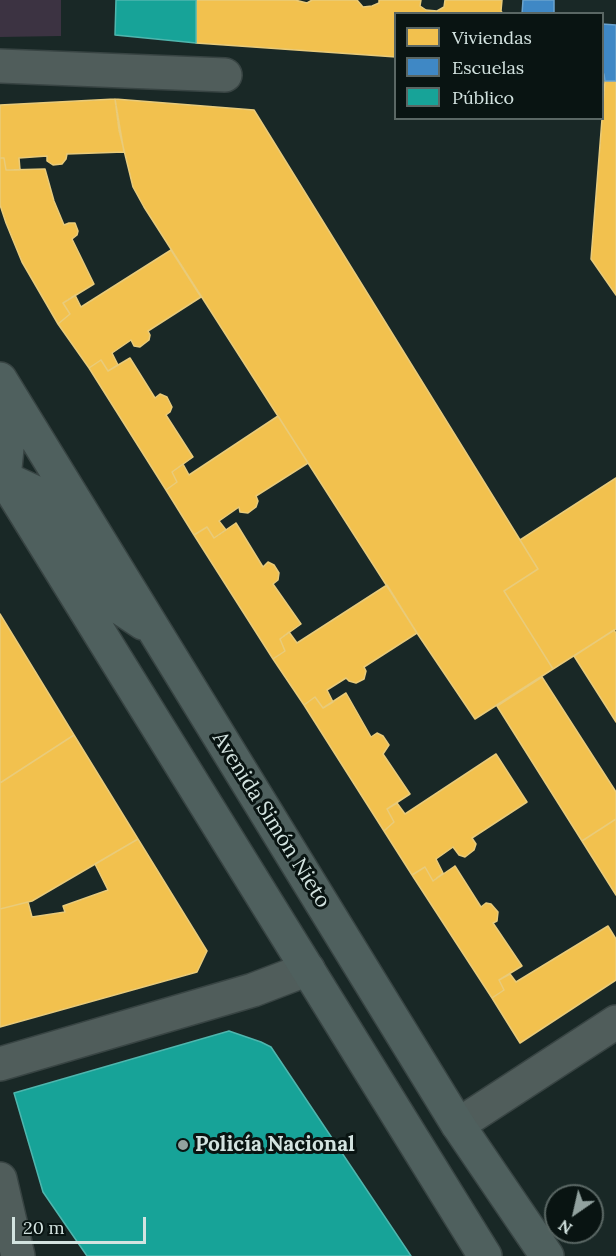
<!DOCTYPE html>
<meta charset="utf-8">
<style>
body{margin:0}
#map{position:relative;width:616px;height:1256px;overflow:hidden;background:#192826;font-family:Lora,serif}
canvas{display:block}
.legend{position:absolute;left:394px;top:12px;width:210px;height:108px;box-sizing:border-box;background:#091412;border:2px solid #5a6764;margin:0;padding:8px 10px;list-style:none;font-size:18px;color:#d3e3e0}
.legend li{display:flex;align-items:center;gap:12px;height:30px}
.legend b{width:30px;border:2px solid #5a6764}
.north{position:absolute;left:544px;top:1184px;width:60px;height:60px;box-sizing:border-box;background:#091412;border:2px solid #5a6764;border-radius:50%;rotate:214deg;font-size:16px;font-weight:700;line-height:24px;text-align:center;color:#d3e3e0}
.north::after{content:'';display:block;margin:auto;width:21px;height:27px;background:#92a29f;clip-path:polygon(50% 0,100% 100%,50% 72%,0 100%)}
.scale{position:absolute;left:12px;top:1217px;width:134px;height:27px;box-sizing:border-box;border:3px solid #d3e3e0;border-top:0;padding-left:8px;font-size:18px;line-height:21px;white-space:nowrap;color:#d3e3e0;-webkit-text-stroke:4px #091412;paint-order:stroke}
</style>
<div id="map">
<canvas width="616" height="1256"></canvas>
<ul class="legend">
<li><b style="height:16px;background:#f2c14e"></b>Viviendas</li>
<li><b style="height:16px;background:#3f88c5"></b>Escuelas</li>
<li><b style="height:16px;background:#17a398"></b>Público</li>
</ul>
<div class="north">N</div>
<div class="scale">20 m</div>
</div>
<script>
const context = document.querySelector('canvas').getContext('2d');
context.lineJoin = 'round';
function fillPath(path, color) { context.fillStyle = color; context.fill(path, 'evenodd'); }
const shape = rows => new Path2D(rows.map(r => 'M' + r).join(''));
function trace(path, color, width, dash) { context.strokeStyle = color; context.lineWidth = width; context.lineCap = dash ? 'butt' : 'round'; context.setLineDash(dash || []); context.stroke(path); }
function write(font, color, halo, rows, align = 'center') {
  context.font = font + ' Lora,serif'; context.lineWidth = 6; context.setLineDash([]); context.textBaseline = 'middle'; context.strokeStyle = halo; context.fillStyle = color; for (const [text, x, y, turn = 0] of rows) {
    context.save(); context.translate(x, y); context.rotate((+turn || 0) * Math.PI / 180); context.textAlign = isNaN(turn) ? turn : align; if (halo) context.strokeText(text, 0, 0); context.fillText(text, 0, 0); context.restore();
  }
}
fillPath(shape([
 [0,0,61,0,61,36,0,37]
]), '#3c3342');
const homes = shape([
 [196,0,295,0,307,3,312,0,357,0,363,7,372,6,379,3,379,0,421,0,420,6,426,10,437,11,444,7,445,0,502,0,501,11,503,14,396,14,396,57,196,43,196,0],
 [605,81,616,81,616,295,591,259,605,81],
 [115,99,124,152,67,154,66,159,62,164,53,165,47,161,47,156,19,158,20,170,6,170,4,158,0,158,0,105,115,99],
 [115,99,254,110,538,569,504,591,553,669,475,719,417,633,144,207,133,187,119,130,115,99],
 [0,158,4,158,6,170,45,169,54,201,64,225,69,223,75,223,78,231,77,235,72,239,94,284,63,303,70,314,58,324,22,262,6,223,0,205,0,158],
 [171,250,201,297,148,331,150,335,149,340,140,347,134,346,131,340,112,353,118,365,108,371,101,360,89,368,58,324,70,314,63,303,75,295,81,307,171,250],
 [130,358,155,398,160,394,167,397,172,407,170,412,166,415,193,457,172,472,177,482,166,490,89,368,101,360,108,371,130,358],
 [278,416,308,463,256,496,258,501,256,507,248,513,240,512,239,507,219,521,226,530,214,538,207,527,194,535,166,490,177,482,172,472,183,464,189,475,278,416],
 [616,478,616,629,553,669,504,591,538,569,520,540,616,478],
 [236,523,263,567,268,562,274,565,279,573,278,580,273,584,301,624,280,639,285,651,273,659,194,535,207,527,214,538,236,523],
 [387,585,417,633,364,667,366,671,364,679,356,683,349,681,346,678,327,690,333,702,323,708,315,697,304,705,273,659,285,651,280,639,289,632,297,643,387,585],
 [0,614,74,735,0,783,0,614],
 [614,630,616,633,616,722,574,656,614,630],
 [542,677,616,792,616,819,582,841,497,706,542,677],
 [346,693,371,737,377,733,383,736,389,745,383,754,410,794,387,809,394,822,384,831,304,705,315,697,323,708,346,693],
 [74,735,138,839,32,901,0,909,0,783,74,735],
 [496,754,527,802,472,838,476,844,474,850,465,857,459,855,453,847,436,859,443,873,433,881,425,867,412,875,384,831,394,822,387,809,397,803,405,814,496,754],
 [616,819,616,895,582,841,616,819],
 [138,839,207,951,197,972,0,1027,0,909,28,902,32,917,65,912,63,906,108,890,95,864,138,839],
 [455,866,481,907,486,903,491,904,498,912,497,921,493,923,522,966,499,980,504,990,492,998,412,875,425,867,433,881,455,866],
 [608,926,616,939,616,980,520,1043,492,998,504,990,499,980,510,974,516,982,608,926]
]);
fillPath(homes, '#f2c14e');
trace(homes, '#e9cb7a', 1.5);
const schools = shape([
 [523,0,554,0,554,14,522,14,523,0],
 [602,24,616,25,616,81,605,81,604,74,602,74,602,24]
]);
fillPath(schools, '#3f88c5');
trace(schools, '#6ba3cd', 1.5);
const public = shape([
 [116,0,196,0,196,43,115,35,116,0],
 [229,1031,261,1042,271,1047,411,1256,87,1256,43,1192,14,1093,229,1031]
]);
fillPath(public, '#17a398');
trace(public, '#4fb6ae', 1.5);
const pedestrian = shape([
 [0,66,225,75]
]);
const minor = shape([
 [0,1064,253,990,308,969],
 [458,1125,616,1022],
 [0,1179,18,1256]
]);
const secondary = shape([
 [0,379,458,1125,547,1256],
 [0,425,8,438,4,478],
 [0,472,485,1256],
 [4,478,43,496,104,597,143,623]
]);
trace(pedestrian, '#384443', 36);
trace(minor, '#384443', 36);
trace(secondary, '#384443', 36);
trace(pedestrian, '#505d5b', 33);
trace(minor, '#505d5b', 33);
trace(secondary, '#4f605e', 33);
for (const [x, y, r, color] of [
 [183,1145,6,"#92a29f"]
]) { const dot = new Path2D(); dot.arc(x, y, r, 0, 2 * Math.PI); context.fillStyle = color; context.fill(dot); trace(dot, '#091412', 2); }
write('21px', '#d3e3e0', '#091412', [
 ["Avenida Simón Nieto",271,820,58]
]);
write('bold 21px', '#d3e3e0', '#091412', [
 ["Policía Nacional",195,1145]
], 'left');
</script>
